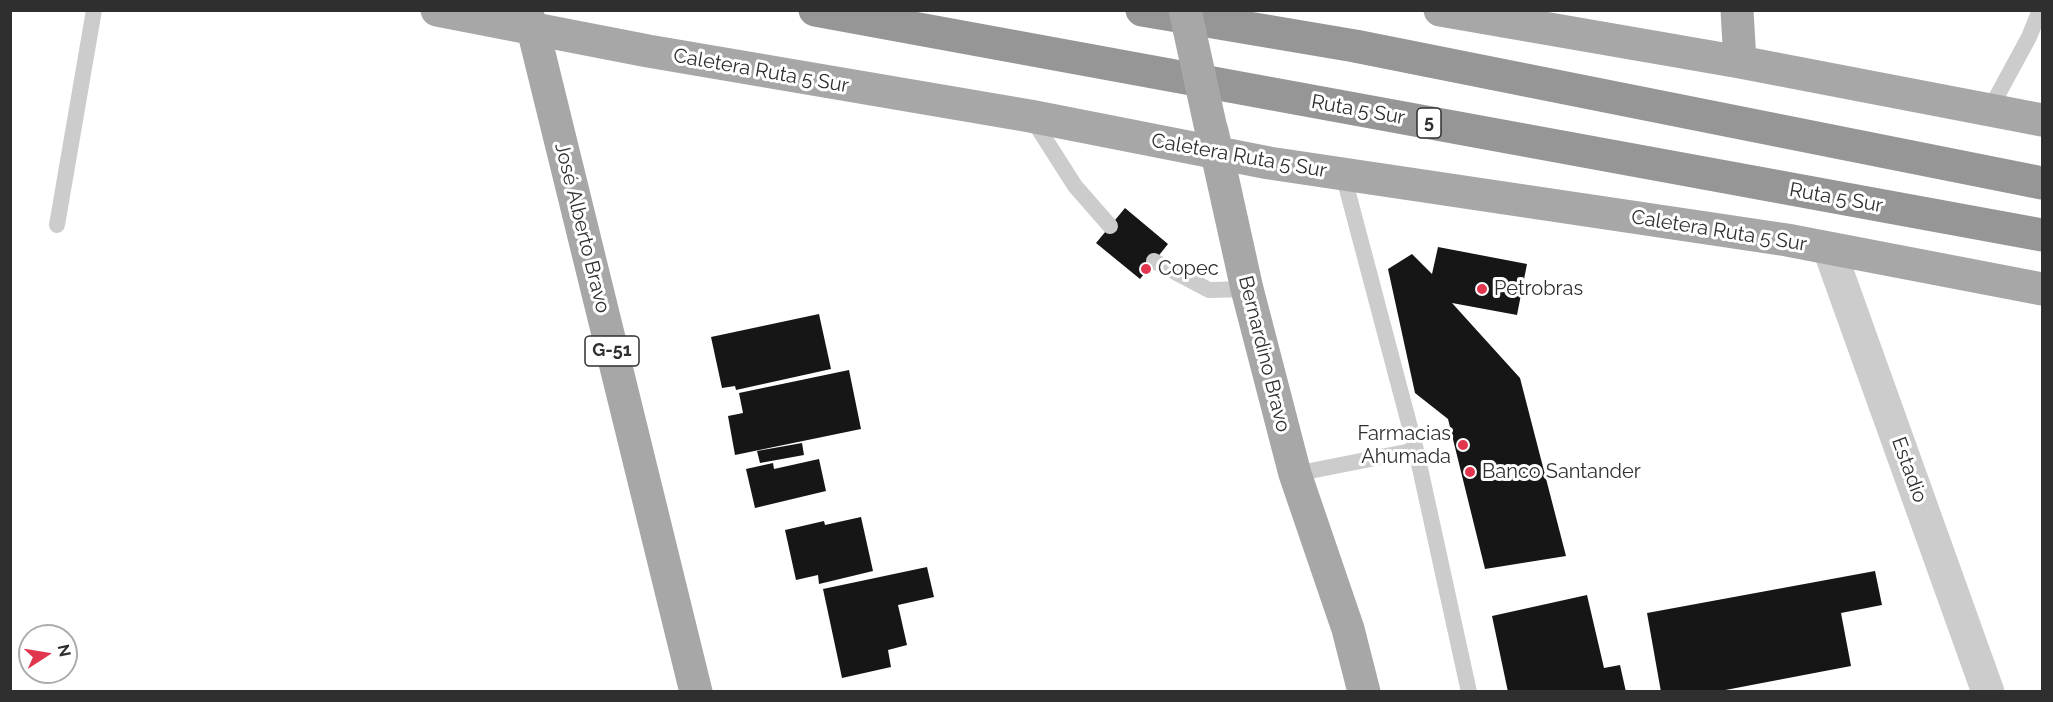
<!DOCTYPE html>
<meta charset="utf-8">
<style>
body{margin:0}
#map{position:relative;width:2053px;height:702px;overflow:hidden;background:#fff;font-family:Raleway,sans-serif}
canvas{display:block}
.frame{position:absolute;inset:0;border:12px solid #2f2f2f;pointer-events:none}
.north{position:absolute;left:18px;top:624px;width:60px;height:60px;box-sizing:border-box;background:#fff;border:2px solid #acacac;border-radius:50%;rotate:78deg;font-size:16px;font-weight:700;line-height:24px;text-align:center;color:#2f2f2f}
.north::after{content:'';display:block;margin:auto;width:21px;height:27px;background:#e2354e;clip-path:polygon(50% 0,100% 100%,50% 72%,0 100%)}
</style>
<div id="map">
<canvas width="2053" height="702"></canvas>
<div class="frame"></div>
<div class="north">N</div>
</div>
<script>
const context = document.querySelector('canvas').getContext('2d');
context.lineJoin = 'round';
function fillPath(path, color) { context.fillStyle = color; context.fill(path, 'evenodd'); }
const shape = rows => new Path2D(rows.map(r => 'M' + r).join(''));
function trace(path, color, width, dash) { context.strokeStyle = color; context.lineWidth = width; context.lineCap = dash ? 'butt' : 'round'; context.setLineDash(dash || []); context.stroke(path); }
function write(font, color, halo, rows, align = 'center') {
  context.font = font + ' Raleway,sans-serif'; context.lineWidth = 6; context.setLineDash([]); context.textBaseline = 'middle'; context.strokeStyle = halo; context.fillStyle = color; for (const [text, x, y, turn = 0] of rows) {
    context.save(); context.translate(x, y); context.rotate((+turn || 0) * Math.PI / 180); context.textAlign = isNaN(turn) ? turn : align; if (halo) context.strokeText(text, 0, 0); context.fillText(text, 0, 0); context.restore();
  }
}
fillPath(shape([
 [1125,208,1168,244,1140,279,1096,243],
 [1438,247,1527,264,1517,315,1452,303,1520,378,1566,556,1485,569,1448,419,1415,393,1388,269,1412,254,1432,274],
 [819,314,831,369,736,390,735,386,722,388,711,337],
 [849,370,861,429,735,455,728,416,743,413,739,393],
 [802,443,804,455,760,463,757,451],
 [819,459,826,491,755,508,746,469,773,463,774,469],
 [861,517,873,571,819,584,818,575,796,580,785,530,824,521,825,525],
 [927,567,934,597,898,605,907,645,888,650,891,667,842,678,823,589],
 [1875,571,1882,605,1841,613,1851,666,1715,692,1661,692,1647,613],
 [1587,595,1604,668,1620,665,1626,692,1508,692,1492,616]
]), '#161616');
trace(shape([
 [1990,109,2029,37,2040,10],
 [1031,117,1075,186,1110,226],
 [1343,174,1416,450,1469,692],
 [57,225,94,10],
 [1154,261,1209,290,1247,289],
 [1295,474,1416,450]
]), '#ccc', 16);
trace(shape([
 [1829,249,1988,692]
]), '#ccc', 33);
trace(shape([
 [437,10,648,51,1030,116,1269,163,1787,240,2042,289],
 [1440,10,1740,62,2042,120],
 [1737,10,1740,62],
 [526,12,533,29,696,692],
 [1212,131,1247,289,1295,474,1348,629,1364,692]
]), '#a7a7a7', 33);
trace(shape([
 [815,10,2042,235],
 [1142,10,1355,46,2042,183]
]), '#969696', 33);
trace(shape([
 [1185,10,1211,129]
]), '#a7a7a7', 33);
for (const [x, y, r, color] of [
 [1146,269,6,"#e2354e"],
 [1482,289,6,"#e2354e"],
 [1463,445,6,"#e2354e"],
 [1470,472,6,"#e2354e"]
]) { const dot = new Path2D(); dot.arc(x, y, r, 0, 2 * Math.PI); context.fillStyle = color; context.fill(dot); trace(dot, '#fff', 2); }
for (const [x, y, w] of [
 [1429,123,24],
 [612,351,54]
]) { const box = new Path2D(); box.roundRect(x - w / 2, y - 15, w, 30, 4.5); context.fillStyle = '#fff'; context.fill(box); trace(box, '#2f2f2f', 1.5); }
write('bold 18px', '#2f2f2f', null, [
 ["5",1429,123],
 ["G-51",612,351]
]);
write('20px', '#2f2f2f', '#fff', [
 ["Caletera Ruta 5 Sur",761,71,10],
 ["Ruta 5 Sur",1358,110,10],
 ["Caletera Ruta 5 Sur",1239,156,10],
 ["Ruta 5 Sur",1836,198,10],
 ["José Alberto Bravo",582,228,76],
 ["Caletera Ruta 5 Sur",1719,231,9],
 ["Bernardino Bravo",1264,354,76],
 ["Estadio",1909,470,70]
]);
write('20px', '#2f2f2f', '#fff', [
 ["Copec",1158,269],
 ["Petrobras",1494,289],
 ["Farmacias",1451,434,"right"],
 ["Ahumada",1451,457,"right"],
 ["Banco Santander",1482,472]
], 'left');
</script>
